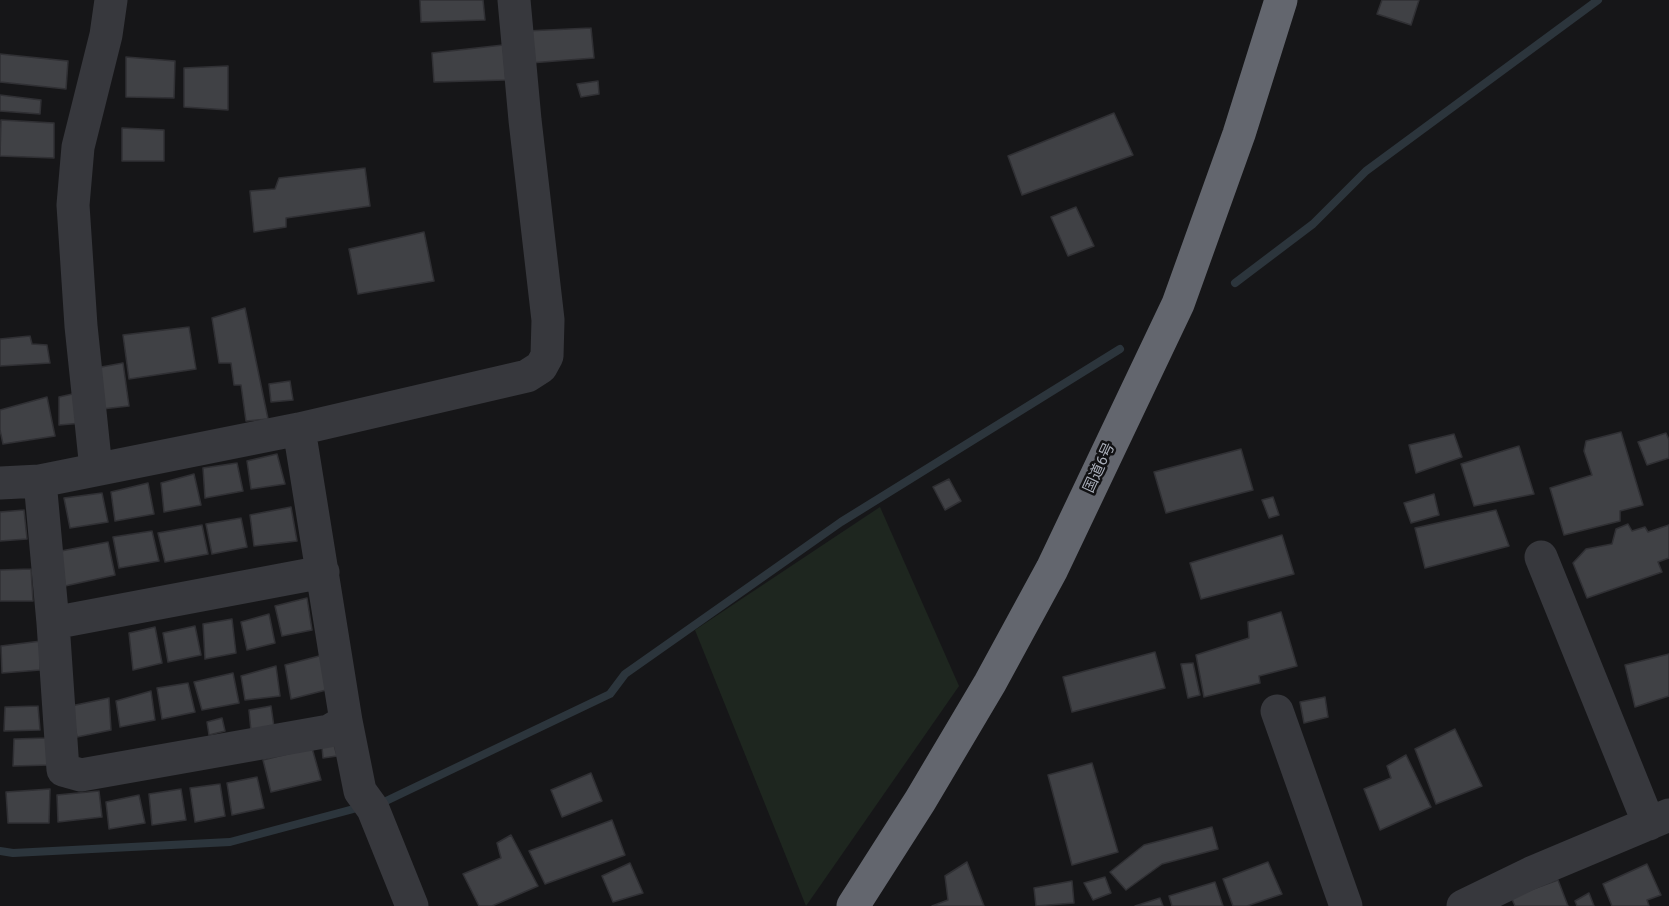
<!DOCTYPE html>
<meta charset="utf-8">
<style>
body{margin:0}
canvas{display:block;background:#161618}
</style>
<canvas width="1669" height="906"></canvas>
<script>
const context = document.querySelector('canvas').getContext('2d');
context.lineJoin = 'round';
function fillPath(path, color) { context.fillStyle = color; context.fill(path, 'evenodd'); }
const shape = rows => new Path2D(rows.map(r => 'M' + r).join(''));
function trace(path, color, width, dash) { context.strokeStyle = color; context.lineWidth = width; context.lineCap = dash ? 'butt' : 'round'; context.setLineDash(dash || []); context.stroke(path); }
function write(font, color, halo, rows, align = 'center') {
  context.font = font + ' Roboto,"Noto Sans JP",sans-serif'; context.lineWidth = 5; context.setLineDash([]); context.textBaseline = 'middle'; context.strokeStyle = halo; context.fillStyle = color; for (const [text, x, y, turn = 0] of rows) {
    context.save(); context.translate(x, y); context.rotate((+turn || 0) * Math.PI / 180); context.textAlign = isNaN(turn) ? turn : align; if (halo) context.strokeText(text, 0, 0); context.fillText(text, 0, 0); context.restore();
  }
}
fillPath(shape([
 [880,507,959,686,806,906,695,630]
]), '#1e261f');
trace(shape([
 [1235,283,1313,224,1366,171,1598,0],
 [386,801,610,694,625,674,841,522,1120,349],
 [0,851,13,853,230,842,361,807]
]), '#2c353c', 8);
const building = shape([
 [420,0,483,0,485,20,421,22,420,0],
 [1382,0,1419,0,1411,25,1377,14,1382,0],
 [591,28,594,58,530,63,526,31,591,28],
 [503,45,506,80,434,82,432,53,503,45],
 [0,54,68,61,66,89,0,82,0,54],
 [126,57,175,61,174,98,126,97,126,57],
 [228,66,228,110,184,107,184,68,228,66],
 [598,81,599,94,581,97,577,84,598,81],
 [0,95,41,100,40,114,0,111,0,95],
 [1114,113,1133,155,1022,195,1008,156,1114,113],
 [1,120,54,123,54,158,0,156,1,120],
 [122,128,164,130,164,161,122,161,122,128],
 [365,168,370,206,286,218,286,227,254,232,250,191,275,189,279,178,365,168],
 [1076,207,1094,246,1068,256,1051,217,1076,207],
 [424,232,434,281,358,294,349,249,424,232],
 [245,308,268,419,246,421,241,385,234,385,231,363,219,363,212,318,245,308],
 [189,327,196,369,129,379,123,335,189,327],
 [30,336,32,344,47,345,50,363,0,366,0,339,30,336],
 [123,363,129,406,102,409,96,368,123,363],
 [290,381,293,400,271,402,269,384,290,381],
 [77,393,83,423,59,425,59,397,77,393],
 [47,397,55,436,3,444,0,430,0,410,47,397],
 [1621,432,1643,505,1620,511,1620,521,1564,535,1550,488,1592,475,1584,451,1586,441,1621,432],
 [1666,433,1669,440,1669,458,1647,465,1638,442,1666,433],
 [1454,434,1462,457,1416,473,1409,445,1454,434],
 [1519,446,1534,494,1474,506,1461,464,1519,446],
 [1241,449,1253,490,1166,513,1154,472,1241,449],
 [277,454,285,484,251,489,247,461,277,454],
 [237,463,243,491,205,498,203,468,237,463],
 [194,474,201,505,164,512,161,483,194,474],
 [949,479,961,501,945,510,933,487,949,479],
 [148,483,154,514,115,521,111,492,148,483],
 [102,493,108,522,70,528,64,498,102,493],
 [1434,494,1439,515,1411,523,1404,503,1434,494],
 [1273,497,1279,515,1269,518,1262,500,1273,497],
 [291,507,297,541,254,546,250,515,291,507],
 [24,510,27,539,0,541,0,512,24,510],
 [1496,510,1509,546,1425,568,1415,528,1496,510],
 [241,518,247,547,212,554,206,524,241,518],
 [1628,524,1632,531,1645,527,1648,532,1669,525,1669,558,1658,562,1662,572,1587,598,1573,563,1586,549,1612,544,1616,529,1628,524],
 [202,525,208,554,165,562,158,533,202,525],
 [152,531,159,561,119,568,113,537,152,531],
 [1282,535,1294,574,1201,599,1190,563,1282,535],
 [108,542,115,575,65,586,61,551,108,542],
 [31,569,33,601,0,601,0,570,31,569],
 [307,598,312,630,282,636,275,606,307,598],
 [1281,612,1297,666,1259,676,1260,683,1204,697,1196,655,1249,638,1248,622,1281,612],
 [269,614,275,643,247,650,241,622,269,614],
 [232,619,236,653,205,659,203,624,232,619],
 [195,626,201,655,168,662,163,633,195,626],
 [155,627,162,663,133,670,129,633,155,627],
 [41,641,40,670,2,673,1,646,41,641],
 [1155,652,1165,688,1072,712,1063,677,1155,652],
 [1669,654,1669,696,1635,707,1625,665,1669,654],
 [323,655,330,689,291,699,285,665,323,655],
 [1193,663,1200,695,1188,698,1181,664,1193,663],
 [276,666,280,696,245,700,241,676,276,666],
 [233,673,239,703,202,710,194,682,233,673],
 [188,683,195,712,162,719,157,688,188,683],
 [151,691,155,720,120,727,116,701,151,691],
 [1325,697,1328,717,1304,723,1300,702,1325,697],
 [109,698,111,730,77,737,71,706,109,698],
 [38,706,40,730,4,731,5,707,38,706],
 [271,706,274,727,251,731,249,710,271,706],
 [222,718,225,731,209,735,207,722,222,718],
 [1455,729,1482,786,1436,804,1415,749,1455,729],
 [47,738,50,765,13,766,14,739,47,738],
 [334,745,337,756,323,758,322,747,334,745],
 [312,748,321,780,271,792,263,760,312,748],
 [1406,755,1431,807,1380,830,1364,789,1391,778,1387,766,1406,755],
 [1092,763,1118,852,1072,865,1048,775,1092,763],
 [591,773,602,801,562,817,551,790,591,773],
 [257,777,264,808,232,815,227,783,257,777],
 [220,784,225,816,195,822,190,788,220,784],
 [50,789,49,823,8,823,6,792,50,789],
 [181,789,186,820,152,825,149,794,181,789],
 [99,791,102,817,58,822,57,795,99,791],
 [139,795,145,823,109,829,106,802,139,795],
 [612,820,625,855,545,884,529,851,612,820],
 [1212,827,1218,849,1162,864,1126,890,1110,872,1144,845,1212,827],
 [511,835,538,886,492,906,479,906,463,874,501,858,497,843,511,835],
 [967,862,984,906,932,906,948,900,945,876,967,862],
 [1268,862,1282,894,1247,906,1233,906,1223,879,1268,862],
 [630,863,643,893,613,902,602,876,630,863],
 [1647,864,1661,895,1647,900,1649,906,1612,906,1603,884,1647,864],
 [1105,877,1111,893,1093,900,1084,883,1105,877],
 [1558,880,1568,906,1515,906,1511,897,1558,880],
 [1072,881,1074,903,1036,906,1034,888,1072,881],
 [1215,882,1223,906,1172,906,1169,896,1215,882],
 [1589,893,1594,906,1577,906,1575,901,1589,893],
 [1160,898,1163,906,1135,906,1160,898]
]);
fillPath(building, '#404145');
trace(building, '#303034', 1.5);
trace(shape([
 [96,469,81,326,73,205,78,147,106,35,111,0],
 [40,481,53,623,63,770,81,775,329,731,346,721,299,429],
 [0,483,40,481,299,429,527,376,541,367,547,356,548,320,525,120,514,0],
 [1541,557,1649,824],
 [53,623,323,572],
 [1277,711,1346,906],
 [346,721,360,791,373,809,412,906],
 [1463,906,1531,873,1669,815]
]), '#37383d', 33);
trace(shape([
 [853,906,920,801,990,683,1052,569,1178,304,1239,134,1281,0]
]), '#63666e', 33);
write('15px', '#a8adb8', '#111113', [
 ["国道6号",1100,468,-65]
]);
</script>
